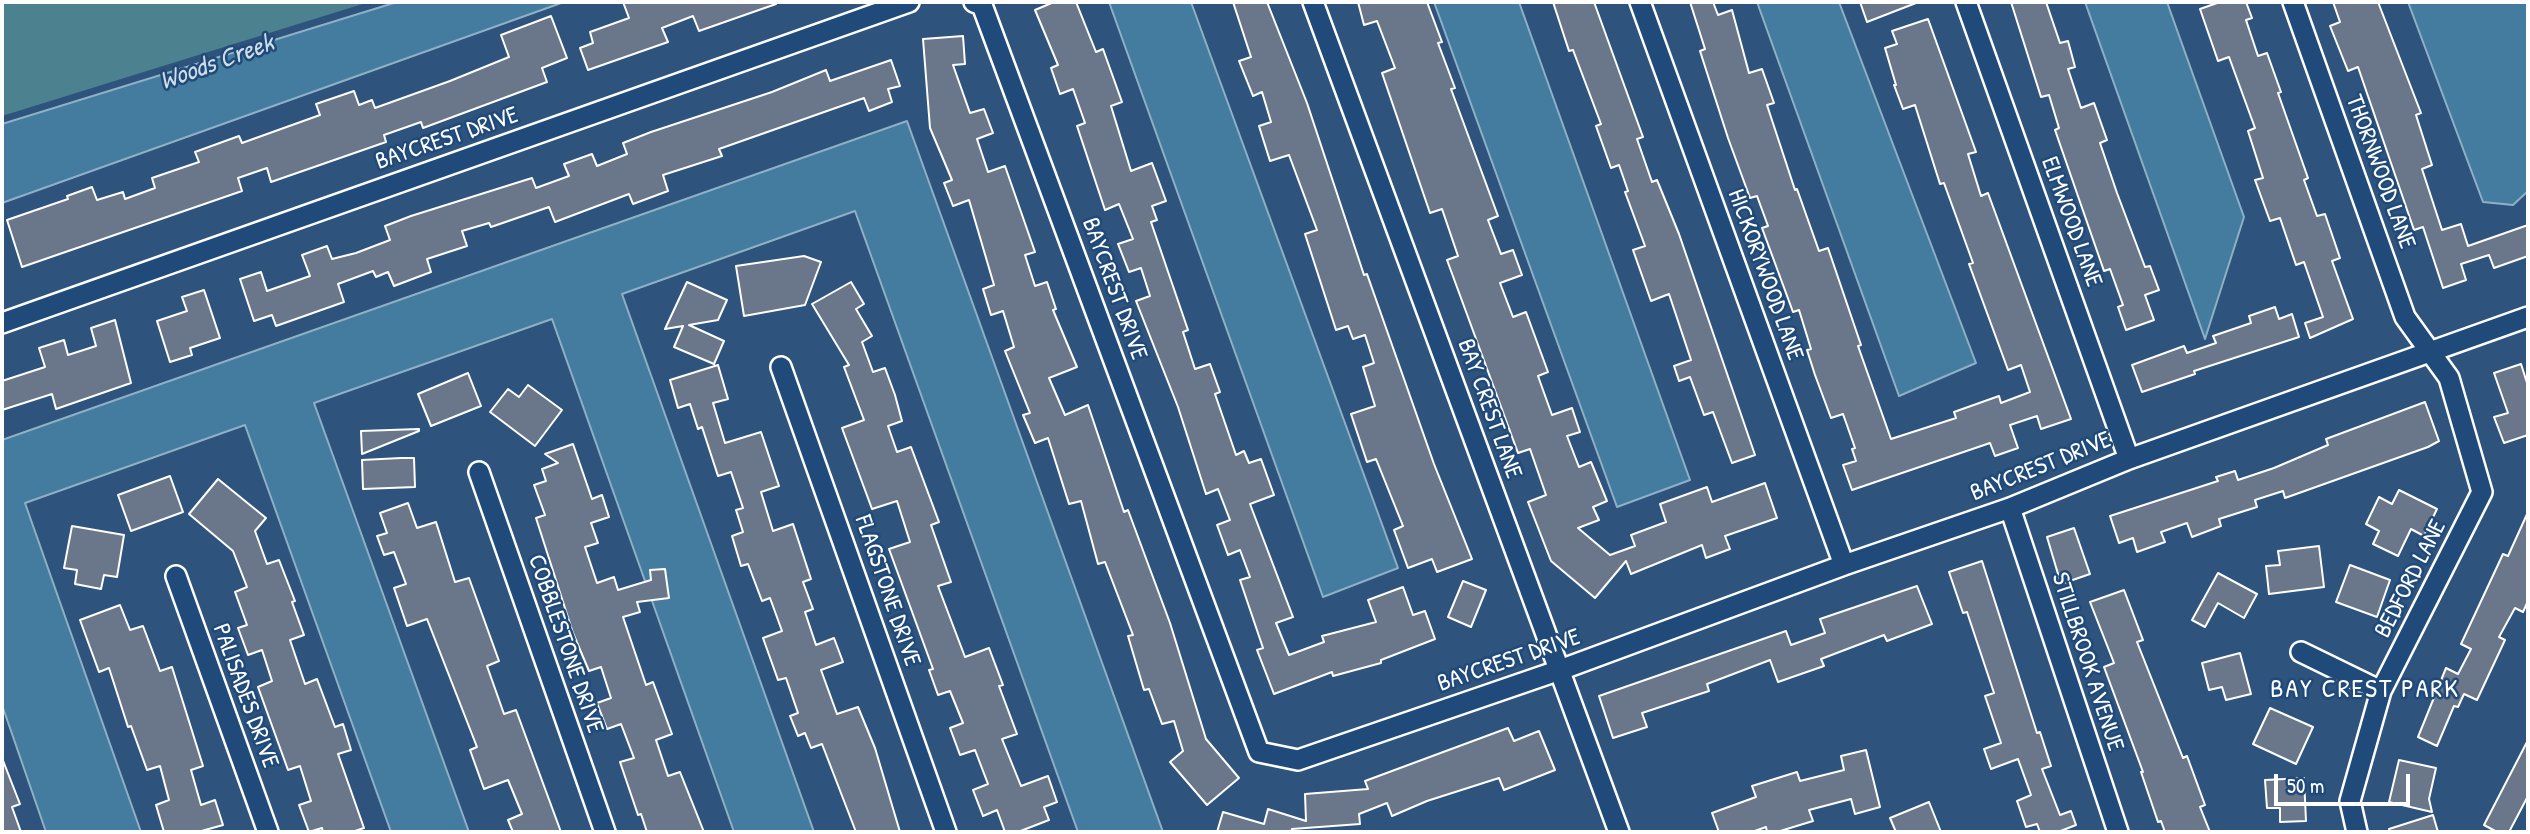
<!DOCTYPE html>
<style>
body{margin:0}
#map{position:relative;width:2530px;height:834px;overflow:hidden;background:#2e537d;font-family:"Patrick Hand",sans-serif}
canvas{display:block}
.frame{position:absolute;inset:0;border:4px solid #fff;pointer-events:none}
.scale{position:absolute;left:2274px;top:774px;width:136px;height:32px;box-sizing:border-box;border:4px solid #fff;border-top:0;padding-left:9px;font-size:21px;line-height:24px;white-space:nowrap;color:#fff;-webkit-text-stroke:5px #1f4a7a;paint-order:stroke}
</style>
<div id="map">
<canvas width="2530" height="834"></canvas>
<div class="frame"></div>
<div class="scale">50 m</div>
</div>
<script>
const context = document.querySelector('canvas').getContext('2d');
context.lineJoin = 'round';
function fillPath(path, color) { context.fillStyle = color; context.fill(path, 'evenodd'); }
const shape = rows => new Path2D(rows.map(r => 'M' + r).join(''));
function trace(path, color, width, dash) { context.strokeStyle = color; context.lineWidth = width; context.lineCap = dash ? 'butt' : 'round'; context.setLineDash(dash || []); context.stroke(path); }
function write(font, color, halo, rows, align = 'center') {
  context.font = font + ' "Patrick Hand",sans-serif'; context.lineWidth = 5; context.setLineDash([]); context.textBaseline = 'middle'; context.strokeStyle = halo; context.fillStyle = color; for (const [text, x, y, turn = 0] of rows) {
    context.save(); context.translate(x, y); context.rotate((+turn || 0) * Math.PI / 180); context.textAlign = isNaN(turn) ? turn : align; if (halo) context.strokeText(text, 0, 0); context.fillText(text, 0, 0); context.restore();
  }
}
fillPath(shape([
 [2,2,369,2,2,116]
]), '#4c818f');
const water = shape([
 [397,2,564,2,2,203,2,124,397,2],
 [1109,2,1191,2,1398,568,1323,597,1109,2],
 [1434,2,1519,2,1690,480,1617,507,1434,2],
 [1757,2,1839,2,1976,363,1899,396,1757,2],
 [2085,2,2167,2,2244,217,2205,339,2085,2],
 [2408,2,2528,2,2528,191,2513,205,2483,202,2408,2],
 [907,121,1163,832,1078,832,855,211,622,294,814,832,734,832,552,319,314,403,469,832,391,832,245,425,25,503,141,832,46,832,2,705,2,440,907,121]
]);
fillPath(water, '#447ca0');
trace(water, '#8fb0c6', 2);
const building = shape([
 [623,2,776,2,776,4,699,31,693,16,662,28,668,42,588,70,580,48,593,43,590,32,629,18,623,2],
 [1054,2,1076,2,1096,52,1103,49,1122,102,1111,106,1131,171,1152,163,1166,201,1152,206,1157,220,1151,222,1188,330,1183,332,1195,369,1210,364,1220,392,1215,394,1236,455,1244,451,1249,463,1261,459,1274,495,1250,504,1293,617,1276,623,1289,655,1324,642,1322,636,1376,622,1368,600,1403,587,1413,615,1425,611,1435,639,1381,660,1381,663,1333,676,1332,672,1274,694,1257,650,1263,648,1240,580,1250,577,1240,550,1228,555,1217,525,1230,520,1218,489,1206,494,1178,407,1136,301,1150,296,1141,268,1129,272,1118,244,1133,239,1119,204,1105,210,1077,126,1085,123,1073,89,1060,94,1051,68,1058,65,1035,10,1054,2],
 [1233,2,1267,2,1307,103,1364,275,1367,274,1434,464,1472,559,1437,572,1432,559,1408,568,1394,530,1403,526,1376,459,1367,462,1351,414,1375,406,1363,367,1374,363,1365,335,1353,339,1348,326,1336,330,1305,234,1317,230,1289,155,1270,161,1259,126,1271,122,1262,92,1253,96,1239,61,1251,57,1233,2],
 [1358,2,1427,2,1442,42,1438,43,1455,88,1451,89,1498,216,1488,220,1501,254,1513,250,1522,275,1500,283,1513,317,1526,312,1548,372,1538,376,1552,415,1572,408,1580,432,1567,436,1579,467,1591,462,1607,501,1593,507,1599,520,1578,528,1610,555,1635,546,1631,535,1666,522,1660,504,1707,487,1712,502,1765,483,1777,518,1725,536,1730,549,1706,558,1702,545,1631,574,1626,561,1595,598,1551,561,1528,502,1546,495,1530,449,1518,453,1447,260,1458,256,1442,209,1430,213,1382,73,1395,68,1377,21,1364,25,1358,2],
 [1553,2,1594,2,1643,137,1637,139,1652,182,1657,180,1679,234,1755,455,1732,463,1713,412,1704,415,1690,377,1679,381,1674,366,1691,360,1669,294,1651,301,1633,250,1645,246,1625,192,1628,191,1619,165,1611,168,1596,126,1601,124,1573,50,1569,51,1553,2],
 [1690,2,1713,2,1718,15,1732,10,1749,73,1762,69,1774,103,1767,105,1795,190,1797,189,1819,251,1828,248,1861,345,1858,346,1891,439,1956,418,1954,412,1999,396,2001,403,2030,392,2021,365,2008,370,1969,264,1973,263,1944,183,1940,184,1915,105,1903,109,1894,85,1896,85,1885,48,1897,44,1892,31,1928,19,1976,152,1968,154,1981,196,1988,193,2071,419,2041,429,2037,416,2010,425,2018,448,1995,456,1990,443,1852,490,1843,465,1856,461,1852,449,1855,448,1843,414,1831,418,1815,375,1807,350,1811,349,1799,310,1793,312,1762,228,1768,226,1757,196,1750,198,1728,138,1700,51,1705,49,1690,2],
 [1860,2,1916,2,1916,3,1867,22,1860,2],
 [2011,2,2046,2,2060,43,2068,41,2075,67,2068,69,2081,108,2094,103,2107,140,2100,143,2117,193,2145,267,2150,266,2159,290,2145,295,2154,320,2126,330,2118,307,2123,305,2110,269,2104,271,2055,130,2059,128,2049,95,2041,97,2011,2],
 [2220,2,2246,2,2252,18,2246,20,2258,56,2267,53,2281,92,2278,93,2308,178,2304,180,2317,216,2325,214,2340,258,2332,261,2353,319,2310,338,2305,323,2323,317,2304,262,2296,265,2280,218,2270,221,2255,180,2263,178,2248,131,2255,128,2229,57,2218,61,2200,9,2220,2],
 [2333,2,2378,2,2421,113,2416,115,2432,165,2422,169,2442,230,2461,224,2468,246,2528,225,2528,256,2494,268,2489,255,2461,264,2466,280,2443,288,2423,227,2414,230,2358,67,2348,71,2330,26,2340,22,2333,2],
 [551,16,567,58,542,68,547,82,423,128,421,122,384,135,386,142,271,182,267,168,238,178,242,191,22,267,7,220,68,199,67,196,92,187,97,200,123,192,125,199,155,188,152,178,199,162,195,152,239,136,242,143,320,115,316,104,354,91,359,105,372,100,375,108,450,81,509,57,501,35,551,16],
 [963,36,965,64,953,65,970,113,984,109,993,133,977,139,988,172,1005,166,1035,252,1025,255,1035,286,1047,282,1056,309,1053,310,1077,367,1049,378,1065,415,1088,405,1124,512,1128,510,1170,623,1206,739,1239,778,1207,805,1170,762,1183,751,1174,721,1162,724,1149,689,1144,690,1128,636,1133,635,1105,562,1098,564,1081,501,1069,504,1048,438,1035,443,1023,415,1030,413,1005,351,1014,347,1003,311,991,315,983,289,994,285,969,200,953,206,944,183,952,180,930,128,923,39,963,36],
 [891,60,900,86,888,89,892,102,869,111,864,98,719,149,722,156,663,175,668,191,633,204,629,194,555,222,549,207,491,227,489,223,462,231,467,246,427,259,431,272,394,286,388,272,376,277,373,271,338,284,344,302,276,326,272,315,254,321,240,279,261,272,267,291,310,276,302,255,327,246,332,259,356,253,390,240,385,226,411,216,532,178,536,188,569,176,564,164,592,154,597,166,627,154,623,143,651,132,772,92,826,70,830,81,891,60],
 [804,256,821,262,805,305,744,316,736,266,804,256],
 [687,282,727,300,718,320,689,325,724,341,714,364,674,347,683,326,665,329,687,282],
 [851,282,864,304,856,309,872,336,862,342,873,372,885,368,895,395,902,421,888,426,897,452,911,447,939,522,931,525,951,582,938,586,965,657,989,648,1003,685,999,686,1017,734,1002,739,1021,786,1048,776,1057,802,1044,807,1049,820,1018,832,1005,832,997,810,983,816,973,790,988,784,975,750,960,755,950,728,963,723,950,691,938,695,929,670,933,669,889,549,910,542,897,501,872,509,842,428,864,420,844,367,849,365,812,304,851,282],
 [204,290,220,338,190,348,192,355,170,362,157,321,187,311,182,297,204,290],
 [2275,307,2279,319,2292,314,2299,337,2194,371,2195,374,2142,392,2132,365,2184,346,2187,353,2216,343,2213,336,2251,323,2249,316,2275,307],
 [115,320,131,383,56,409,52,394,2,410,2,381,45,367,39,348,64,340,68,355,96,346,91,328,115,320],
 [2521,364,2528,386,2528,435,2504,443,2494,417,2508,413,2494,373,2521,364],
 [718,365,728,399,713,403,725,443,761,432,779,486,761,492,773,531,793,524,811,579,803,582,813,609,805,612,816,645,834,638,843,662,821,670,837,714,858,707,875,748,900,832,856,832,822,744,811,748,805,733,798,736,790,716,798,713,786,678,778,680,763,638,782,631,770,598,762,601,748,564,741,566,732,536,743,532,736,510,743,508,731,472,718,476,702,427,698,429,690,404,678,408,670,380,718,365],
 [468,373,481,406,431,426,418,394,468,373],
 [528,385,562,410,535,446,490,412,508,389,519,397,528,385],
 [2425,402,2439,441,2428,447,2285,498,2283,491,2255,500,2257,507,2219,519,2221,526,2192,537,2187,523,2161,532,2165,542,2137,552,2133,538,2119,543,2110,516,2218,481,2216,477,2235,471,2238,480,2274,468,2328,445,2326,439,2425,402],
 [419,429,419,431,362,454,361,431,419,429],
 [573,444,592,499,602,495,609,517,591,523,598,543,585,547,597,583,614,577,618,590,651,580,650,570,665,569,669,598,637,602,640,612,623,617,646,685,653,682,672,734,656,740,668,776,680,772,704,832,647,832,641,814,638,815,620,762,634,758,621,724,607,729,597,703,611,698,601,667,589,671,573,633,536,518,545,515,534,485,546,481,542,469,558,463,545,454,573,444],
 [401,458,414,458,415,487,363,489,362,460,401,458],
 [170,476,183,512,131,531,118,495,170,476],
 [218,479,266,518,255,531,267,564,279,560,295,601,292,602,304,635,290,640,305,684,317,679,335,727,343,724,351,750,338,754,364,828,352,832,323,832,322,828,309,832,299,805,311,801,300,766,288,770,258,687,272,681,262,650,248,655,238,628,247,625,235,592,247,587,233,551,189,514,218,479],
 [2399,490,2437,509,2424,536,2411,529,2398,556,2373,544,2379,531,2366,524,2379,497,2392,504,2399,490],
 [408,503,417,528,436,522,455,582,469,578,499,661,487,666,504,714,516,710,561,832,513,832,508,820,522,814,508,780,484,789,470,750,477,747,427,619,407,626,394,588,406,584,394,552,384,555,377,536,387,533,380,513,408,503],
 [2528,512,2528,601,2523,612,2515,608,2499,637,2505,640,2477,700,2464,694,2458,707,2454,706,2437,746,2418,737,2446,668,2458,674,2471,649,2461,644,2503,554,2508,556,2528,512],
 [72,526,124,535,117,577,104,575,101,589,75,584,77,570,64,568,72,526],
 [2074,528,2090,574,2061,584,2047,537,2074,528],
 [2319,546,2324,587,2269,594,2266,566,2280,565,2278,551,2319,546],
 [1982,561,2037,733,2040,732,2051,766,2042,769,2060,815,2071,811,2076,825,2058,832,2040,832,2037,824,2026,827,2017,801,2031,795,2018,759,1991,769,1984,749,2001,743,1985,696,1994,693,1967,612,1963,613,1949,572,1982,561],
 [2350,565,2390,580,2377,617,2336,602,2350,565],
 [2218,573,2257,594,2244,618,2218,603,2205,627,2192,620,2218,573],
 [1463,581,1486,590,1471,627,1448,617,1463,581],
 [1917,586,1932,624,1887,641,1884,635,1821,659,1824,666,1778,682,1770,660,1707,684,1709,691,1642,713,1647,727,1613,738,1599,696,1786,631,1791,645,1825,633,1820,619,1917,586],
 [2124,590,2143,640,2137,642,2183,758,2187,756,2205,805,2200,807,2210,832,2165,832,2161,821,2158,822,2141,772,2143,772,2104,667,2114,663,2090,602,2124,590],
 [120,605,130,630,143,626,160,671,172,667,203,766,191,770,201,805,215,800,223,825,198,832,164,832,156,805,169,800,160,766,147,770,131,726,128,727,109,668,99,672,80,620,120,605],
 [2240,653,2251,694,2226,700,2222,687,2209,690,2202,663,2240,653],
 [2270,708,2313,727,2296,764,2253,744,2270,708],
 [1508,728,1514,741,1539,731,1555,770,1504,790,1499,778,1427,801,1392,816,1387,803,1359,814,1360,824,1292,829,1291,832,1217,832,1223,812,1264,824,1268,809,1306,821,1305,794,1368,789,1365,781,1508,728],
 [2528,740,2528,796,2509,832,2497,832,2484,825,2528,740],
 [1866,750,1880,807,1855,814,1851,799,1809,810,1813,821,1777,832,1767,832,1766,827,1752,832,1719,832,1712,813,1756,797,1752,786,1797,772,1800,781,1844,770,1841,756,1866,750],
 [2,758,20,804,12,807,21,832,2,832,2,758],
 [2399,760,2436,768,2429,799,2432,812,2389,802,2399,760],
 [2304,778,2306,821,2280,822,2280,808,2267,808,2265,780,2304,778],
 [1929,802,1941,832,1896,832,1890,818,1929,802],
 [2433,815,2438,832,2390,832,2389,829,2433,815]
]);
fillPath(building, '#6a7689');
trace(building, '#fff', 2);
const street = shape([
 [974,2,982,5,1259,752,1298,760,1560,670,1844,565,2010,508,2129,459,2528,317],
 [1313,2,1619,832],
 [1640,2,1844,565],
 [1966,2,2129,459],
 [2293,2,2405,317,2449,378,2482,492,2381,691,2350,801,2357,832],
 [2,323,909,2],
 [781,367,946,832],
 [479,472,605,832],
 [2010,508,2118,832],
 [176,576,268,832],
 [2301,652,2381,691]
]);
trace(street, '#fff', 24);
trace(street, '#1f4a7a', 19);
write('24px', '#fff', '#1f4a7a', [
 ["BAYCREST DRIVE",447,139,-19],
 ["THORNWOOD LANE",2380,172,70],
 ["ELMWOOD LANE",2071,222,70],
 ["HICKORYWOOD LANE",1765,275,70],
 ["BAYCREST DRIVE",1114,289,70],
 ["BAY CREST LANE",1489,409,70],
 ["BAYCREST DRIVE",2041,467,-22],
 ["BEDFORD LANE",2411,579,-63],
 ["FLAGSTONE DRIVE",887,591,71],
 ["COBBLESTONE DRIVE",565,644,71],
 ["BAYCREST DRIVE",1509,661,-19],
 ["STILLBROOK AVENUE",2087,662,72],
 ["PALISADES DRIVE",245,696,70]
]);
write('italic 26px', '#d0dee7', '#1f4a7a', [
 ["Woods Creek",217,63,-20]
]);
context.letterSpacing = '2px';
write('26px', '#fff', '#1f4a7a', [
 ["BAY CREST PARK",2365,690]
]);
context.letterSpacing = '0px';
</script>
